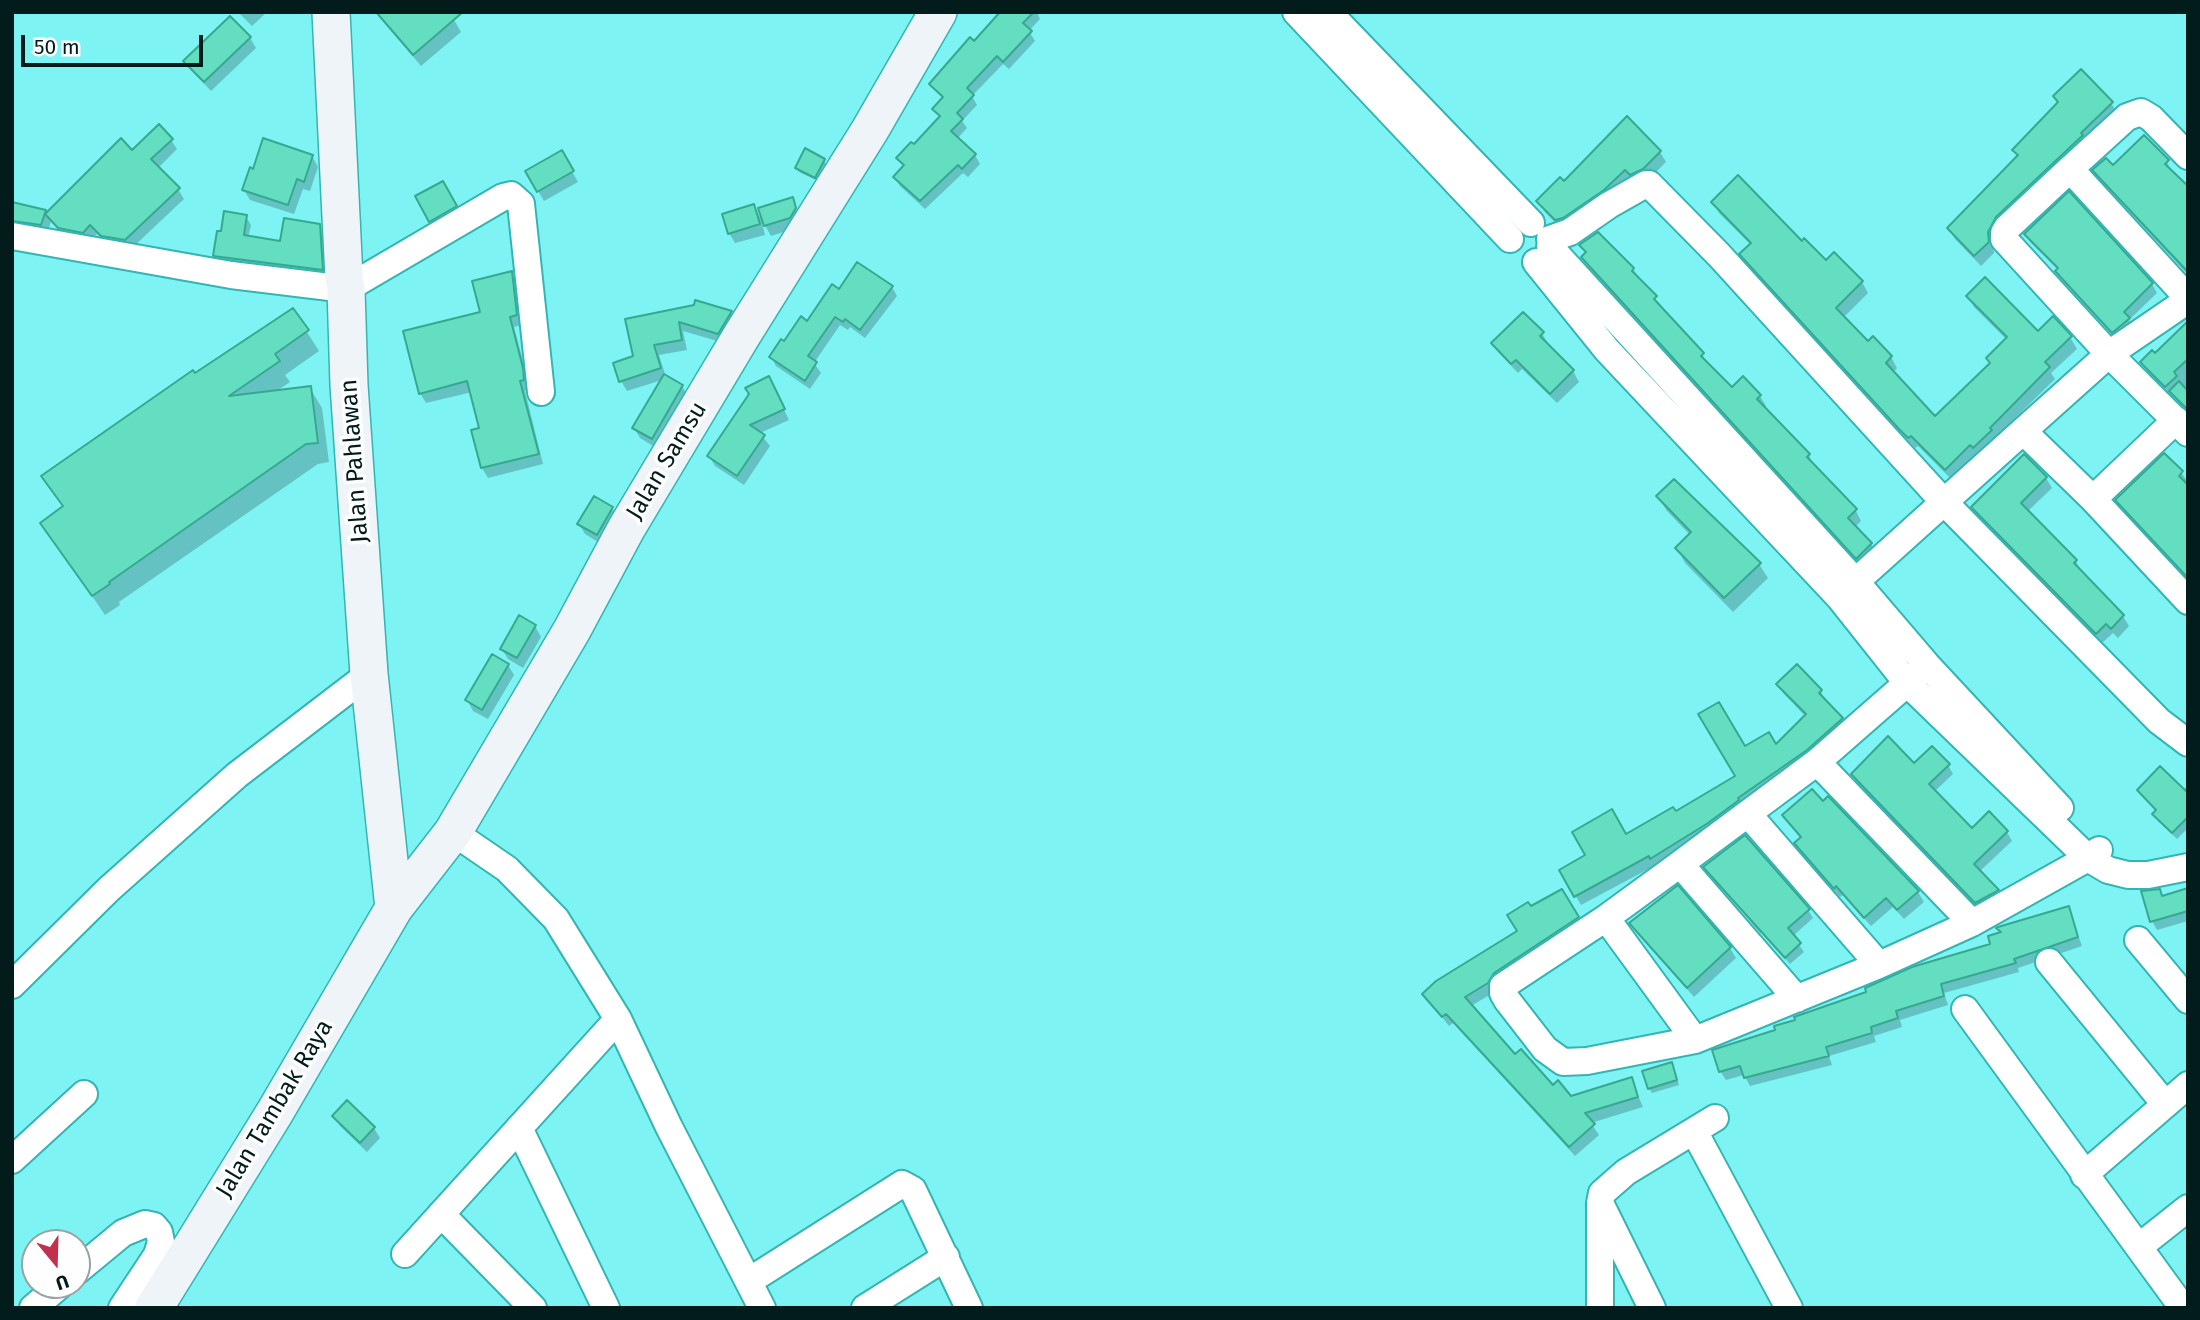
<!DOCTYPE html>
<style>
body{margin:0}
#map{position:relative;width:2200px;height:1320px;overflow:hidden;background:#7df4f3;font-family:"Fira Sans",sans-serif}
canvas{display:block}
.frame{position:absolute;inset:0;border:14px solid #021b1b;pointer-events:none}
.north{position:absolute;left:21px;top:1229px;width:70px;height:70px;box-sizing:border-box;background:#fefefe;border:2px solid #99a3a3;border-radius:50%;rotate:161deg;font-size:19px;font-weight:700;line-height:28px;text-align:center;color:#021b1b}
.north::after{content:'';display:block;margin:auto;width:24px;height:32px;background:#c1304d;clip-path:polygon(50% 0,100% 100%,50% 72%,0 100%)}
.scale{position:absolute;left:21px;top:35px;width:182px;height:32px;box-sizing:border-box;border:4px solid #021b1b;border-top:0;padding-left:9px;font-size:21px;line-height:24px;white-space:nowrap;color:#021b1b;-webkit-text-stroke:5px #fefefe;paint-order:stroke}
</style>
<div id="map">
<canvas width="2200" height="1320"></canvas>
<div class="frame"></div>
<div class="north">U</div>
<div class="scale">50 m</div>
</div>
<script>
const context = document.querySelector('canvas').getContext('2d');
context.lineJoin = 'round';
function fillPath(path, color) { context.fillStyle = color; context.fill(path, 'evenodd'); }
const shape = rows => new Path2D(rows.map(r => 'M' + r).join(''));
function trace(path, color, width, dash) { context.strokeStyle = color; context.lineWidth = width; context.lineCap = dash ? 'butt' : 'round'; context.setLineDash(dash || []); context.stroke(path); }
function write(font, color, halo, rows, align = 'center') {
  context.font = font + ' "Fira Sans",sans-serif'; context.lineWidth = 7; context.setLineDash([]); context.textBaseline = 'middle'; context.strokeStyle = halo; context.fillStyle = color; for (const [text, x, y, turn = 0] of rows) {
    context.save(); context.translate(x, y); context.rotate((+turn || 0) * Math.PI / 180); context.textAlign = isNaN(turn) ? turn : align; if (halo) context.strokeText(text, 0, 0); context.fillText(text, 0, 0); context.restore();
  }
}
fillPath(shape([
 [238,12,267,12,252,26],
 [1003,12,1041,12,1038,15,1040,19,1029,31,1035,41,1009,69,1003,64,972,96,977,105,962,121,967,128,957,139,975,155,980,164,968,177,963,173,925,209,900,186,895,177,904,168,898,158,914,147,940,118,934,109,943,99,931,84,974,44],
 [380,15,454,20,461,32,421,66,388,27],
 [250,38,256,48,211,91,192,71,186,61],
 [2055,97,2111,103,2117,113,1993,244,1994,253,1981,266,1955,239,1949,229,2018,157,2014,150,2059,103],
 [1627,119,1660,152,1666,162,1649,179,1562,230,1544,211,1538,201,1564,183],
 [171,140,177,149,158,168,178,189,184,199,131,249,108,245,97,234,89,242,66,238,51,221,47,235,12,233,12,204,44,212,47,215,132,152],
 [561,152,578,182,544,201,527,172],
 [312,156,318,167,310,191,303,189,294,214,250,200,244,190],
 [824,160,826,165,818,181,799,172,797,168],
 [2167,162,2172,172,2188,189,2188,275,2100,180,2094,170],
 [442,183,461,217,437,231,417,197],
 [2069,194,2152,284,2157,293,2129,320,2134,327,2118,341,2062,280,2058,270,2031,243,2026,234],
 [792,199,801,220,796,228,771,236,763,222],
 [1713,202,1802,243,1826,263,1862,282,1868,293,1843,318,1868,344,1873,339,1891,357,1897,368,1893,373,1935,418,1991,364,2007,340,1974,307,1968,296,2038,333,2070,337,2077,349,2051,373,2055,379,1952,480,1918,446,1915,448,1748,265,1741,254,1751,245,1719,213],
 [754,206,761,219,765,235,735,243,729,233],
 [246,217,251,225,248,238,281,243,319,226,324,234,326,278,219,263,215,255],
 [1582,245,1633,269,1661,308,1702,354,1709,366,1732,389,1760,396,1766,406,1764,408,1809,455,1814,467,1856,511,1861,521,1855,527,1871,544,1877,554,1863,568,1589,268,1583,257,1586,254],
 [511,273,517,283,522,325,514,327,528,380,529,390,525,391,543,464,488,478,482,468,473,432,481,430,472,392,426,403,420,393],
 [892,287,897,296,865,338,850,327,848,330,840,325,814,363,821,373,810,389,776,366,771,357,839,291],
 [695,306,731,313,737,323,724,343,683,331,687,350,659,355,666,377,682,386,688,397,658,449,640,438,634,428,662,380,627,391,621,381,635,358],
 [293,310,319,351,285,375,290,382,275,392,310,388,322,408,329,462,318,464,119,602,120,605,105,615,42,523,64,508,44,476],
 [2188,324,2188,413,2147,372,2142,363,2155,356],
 [1542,333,1548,344,1547,345,1573,371,1579,382,1557,403,1522,369,1518,373,1499,353,1493,343],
 [774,389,789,420,760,433,770,446,744,485,715,466,709,456],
 [2181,472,2187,481,2184,484,2188,487,2188,580,2122,509,2117,500],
 [2046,478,2052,488,2027,512,2076,561,2081,572,2123,616,2129,626,2118,638,2113,633,2102,643,1979,517,1973,507],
 [1658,496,1759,564,1768,578,1733,612,1685,563,1677,548,1690,535,1667,511],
 [612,508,618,518,603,545,585,534,579,524],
 [535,626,541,637,523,668,508,659,502,649],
 [508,665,514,675,488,719,473,711,467,700],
 [1797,667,1821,691,1825,702,1842,719,1847,728,1657,867,1656,865,1581,905,1561,871,1675,813,1737,777,1744,748,1776,747,1806,717,1784,694,1779,685],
 [1914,765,1948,765,1953,774,1934,792,1972,831,2007,832,2012,841,1979,872,1998,891,2003,900,1981,912,1858,784,1853,775],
 [2188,787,2188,828,2177,839,2158,821,2154,814,2157,811,2139,790,2182,789],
 [1828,799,1918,892,1924,902,1904,919,1893,907,1871,926,1843,895,1840,897,1802,853,1796,843,1801,839,1784,816,1823,804],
 [1706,867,1808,910,1813,918,1793,936,1804,952,1790,964,1762,932,1760,933],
 [2188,889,2188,921,2157,930,2152,921,2163,897],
 [1561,891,1583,928,1493,993,1471,1006,1515,1056,1552,1087,1571,1098,1631,1079,1643,1107,1591,1123,1599,1135,1575,1156,1453,1023,1449,1026,1424,994,1519,932,1531,909],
 [2068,908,2082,946,2018,968,2019,972,1944,993,1948,1005,1900,1020,1902,1027,1874,1036,1876,1042,1829,1056,1832,1065,1750,1086,1744,1075,1726,1080,1720,1071,1777,1031,1992,945,2001,934,1998,928],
 [1632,924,1730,948,1736,958,1694,997,1638,934],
 [1674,1068,1679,1085,1652,1093,1649,1088],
 [347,1102,374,1128,380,1138,367,1152,340,1126,334,1116]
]), '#0003');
const building = shape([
 [376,12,463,12,413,55,376,12],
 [1000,12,1034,12,1023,23,1032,31,1003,62,997,56,967,88,974,95,957,113,963,119,951,131,976,154,962,169,958,165,920,201,893,177,904,165,896,158,911,142,914,144,940,116,932,109,943,97,929,84,970,37,974,41,1000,12],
 [230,16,251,37,204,82,183,61,230,16],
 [2081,69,2113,102,2081,133,2083,135,1996,217,1988,232,1989,242,1974,256,1947,228,2018,155,2012,150,2058,102,2053,96,2081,69],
 [1627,116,1661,151,1643,169,1630,175,1625,170,1604,190,1563,218,1555,220,1536,201,1560,177,1564,181,1627,116],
 [159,124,173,139,151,159,180,188,125,240,101,236,90,225,83,233,58,228,45,214,121,138,132,150,159,124],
 [2144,135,2169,160,2165,164,2188,186,2188,272,2092,170,2106,158,2113,165,2144,135],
 [263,138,313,155,304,182,297,179,288,205,242,190,250,167,253,169,263,138],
 [805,148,825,159,815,178,795,168,805,148],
 [562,150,574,171,537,192,525,171,562,150],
 [1738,175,1802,241,1804,238,1826,260,1834,252,1863,281,1836,308,1868,341,1873,336,1892,356,1886,363,1935,416,1990,363,1986,358,2007,337,1966,296,1985,277,2038,331,2053,316,2072,336,2045,362,2050,367,1990,428,1992,430,1973,448,1970,445,1945,470,1911,436,1908,438,1899,429,1739,254,1751,243,1711,202,1738,175],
 [443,181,457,206,429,222,415,196,443,181],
 [2069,191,2153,283,2124,312,2130,318,2112,333,2055,271,2058,268,2024,234,2069,191],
 [793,197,796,208,790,218,764,226,758,208,793,197],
 [12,202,46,210,41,225,12,221,12,202],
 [754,204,760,224,728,234,722,214,754,204],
 [224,211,247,215,244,235,280,241,284,218,320,224,323,270,213,256,217,231,221,231,224,211],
 [1598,232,1634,268,1632,271,1657,296,1654,299,1704,353,1701,356,1732,387,1743,376,1761,395,1757,399,1810,454,1807,457,1857,509,1848,518,1872,543,1856,559,1581,257,1586,252,1579,245,1598,232],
 [857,262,893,286,860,330,845,319,843,322,835,317,808,356,817,362,805,381,769,357,781,339,784,341,801,316,807,321,832,284,839,289,857,262],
 [512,271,517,315,510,317,523,368,524,380,520,381,539,454,481,468,471,430,479,428,467,381,419,394,403,331,480,312,472,281,512,271],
 [695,300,732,311,718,334,679,322,682,340,654,345,661,368,619,382,613,363,633,356,625,319,694,305,695,300],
 [293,308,309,330,275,354,280,361,229,396,311,386,318,443,306,444,109,582,110,584,92,596,40,523,63,506,41,476,193,370,195,373,293,308],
 [1523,312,1544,332,1540,336,1574,370,1550,394,1516,360,1511,364,1491,343,1523,312],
 [2188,321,2188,359,2174,372,2177,376,2165,387,2140,362,2152,350,2155,353,2188,321],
 [664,374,683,385,652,439,632,428,664,374],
 [769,376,785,409,750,425,765,435,737,476,707,456,749,394,745,388,769,376],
 [2179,381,2188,391,2188,410,2169,391,2179,381],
 [2164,453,2183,471,2179,476,2188,485,2188,578,2115,500,2164,453],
 [2024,454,2047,477,2021,503,2077,560,2074,563,2124,615,2111,629,2106,624,2096,634,1971,507,2024,454],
 [1674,479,1761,563,1724,598,1675,548,1691,532,1656,496,1674,479],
 [594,496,613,507,597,535,577,524,594,496],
 [519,615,536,625,517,658,500,649,519,615],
 [492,654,509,664,482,710,465,700,492,654],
 [1797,664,1822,690,1819,693,1843,718,1807,750,1738,798,1739,800,1708,823,1650,859,1649,856,1574,897,1559,870,1585,855,1572,832,1612,809,1626,834,1673,807,1676,811,1735,776,1698,714,1719,702,1745,746,1769,732,1776,744,1806,714,1776,684,1797,664],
 [1888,736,1914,763,1932,746,1950,764,1929,784,1972,828,1989,811,2008,831,1974,864,1999,890,1975,903,1851,774,1888,736],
 [2160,766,2188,793,2188,817,2172,833,2152,814,2156,810,2137,790,2160,766],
 [1812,789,1823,801,1828,796,1919,891,1897,910,1886,898,1864,918,1836,886,1834,889,1794,843,1801,837,1782,815,1812,789],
 [1745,835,1810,909,1788,928,1801,943,1785,958,1703,867,1745,835],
 [1678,885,1731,947,1687,988,1629,923,1678,885],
 [2188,888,2188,911,2150,922,2141,891,2160,889,2162,896,2188,888],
 [1562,889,1579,917,1494,973,1488,983,1465,997,1515,1054,1521,1049,1553,1085,1558,1080,1571,1096,1632,1077,1638,1097,1585,1113,1595,1124,1569,1147,1446,1014,1442,1017,1422,994,1436,981,1517,931,1507,915,1528,902,1531,906,1562,889],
 [2069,906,2078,937,2014,959,2016,963,1941,984,1944,996,1896,1011,1898,1018,1871,1027,1872,1033,1826,1047,1829,1056,1744,1078,1740,1066,1719,1072,1712,1050,1775,1030,1774,1026,1795,1020,1794,1017,1866,992,1865,988,1912,967,1990,944,1988,936,2001,932,1996,928,1998,927,2069,906],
 [1672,1062,1677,1080,1648,1089,1642,1071,1672,1062],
 [347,1100,375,1127,360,1143,332,1116,347,1100]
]);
fillPath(building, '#63dec0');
trace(building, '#37a88f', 2);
const street = shape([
 [1296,12,1510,239],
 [1328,12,1531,223],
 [2070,169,2127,117,2141,112,2151,118,2188,156],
 [12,236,231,275,346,289,503,197,511,195,521,204,541,392],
 [1550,239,1570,232,1609,205,1646,184,1649,184,1719,255,1943,501,2159,721,2188,743],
 [1550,247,1856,582,1927,665,2060,808],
 [1536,262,1607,350,1839,597,1908,684,2088,858,2108,870,2128,875,2148,875,2188,867],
 [2188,298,2070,169,2007,228,2004,233,2004,239,2109,354,2188,433],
 [2023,431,2109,354,2188,300],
 [2093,499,2176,420],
 [1844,592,2023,431,2093,499,2188,601],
 [1817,762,1972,923],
 [1748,814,1879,965],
 [453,832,507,869,556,919,618,1019,669,1127,762,1308],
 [1680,864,1606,918,1503,986,1503,993,1507,1000,1545,1049,1563,1062,1587,1061,1695,1040,1879,965,1972,923,2088,858,2099,850],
 [1606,918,1695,1040],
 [2138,940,2188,1000],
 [2049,962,2165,1104],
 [12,985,109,889,237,775,369,674],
 [1797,999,1680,864,1817,762,1921,671],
 [1965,1009,2183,1308],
 [519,1128,606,1308],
 [1694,1131,1789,1308],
 [12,1160,84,1094],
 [2084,1175,2188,1085],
 [1603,1209,1652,1308],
 [441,1214,533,1308],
 [2140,1246,2188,1208],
 [405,1254,618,1019],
 [77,1271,123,1233,145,1224,154,1226,159,1232,161,1242,157,1255,122,1308],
 [749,1281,902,1184,913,1190,969,1308],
 [33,1308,60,1285],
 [865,1308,946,1257],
 [1600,1308,1600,1203,1602,1193,1626,1172,1715,1118]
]);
const secondary = shape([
 [331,12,344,278,346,289,349,385,369,674,394,908],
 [154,1308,275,1112,394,908,453,832,572,630,626,529,742,335,870,130,938,12]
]);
trace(street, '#35b4b4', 30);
trace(secondary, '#35b4b4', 40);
trace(street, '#fff', 26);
trace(secondary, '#eff4f9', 37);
write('24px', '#021b1b', '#fefefe', [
 ["Jalan Pahlawan",355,461,-94],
 ["Jalan Samsu",667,461,-59],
 ["Jalan Tambak Raya",275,1109,-59]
]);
</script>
